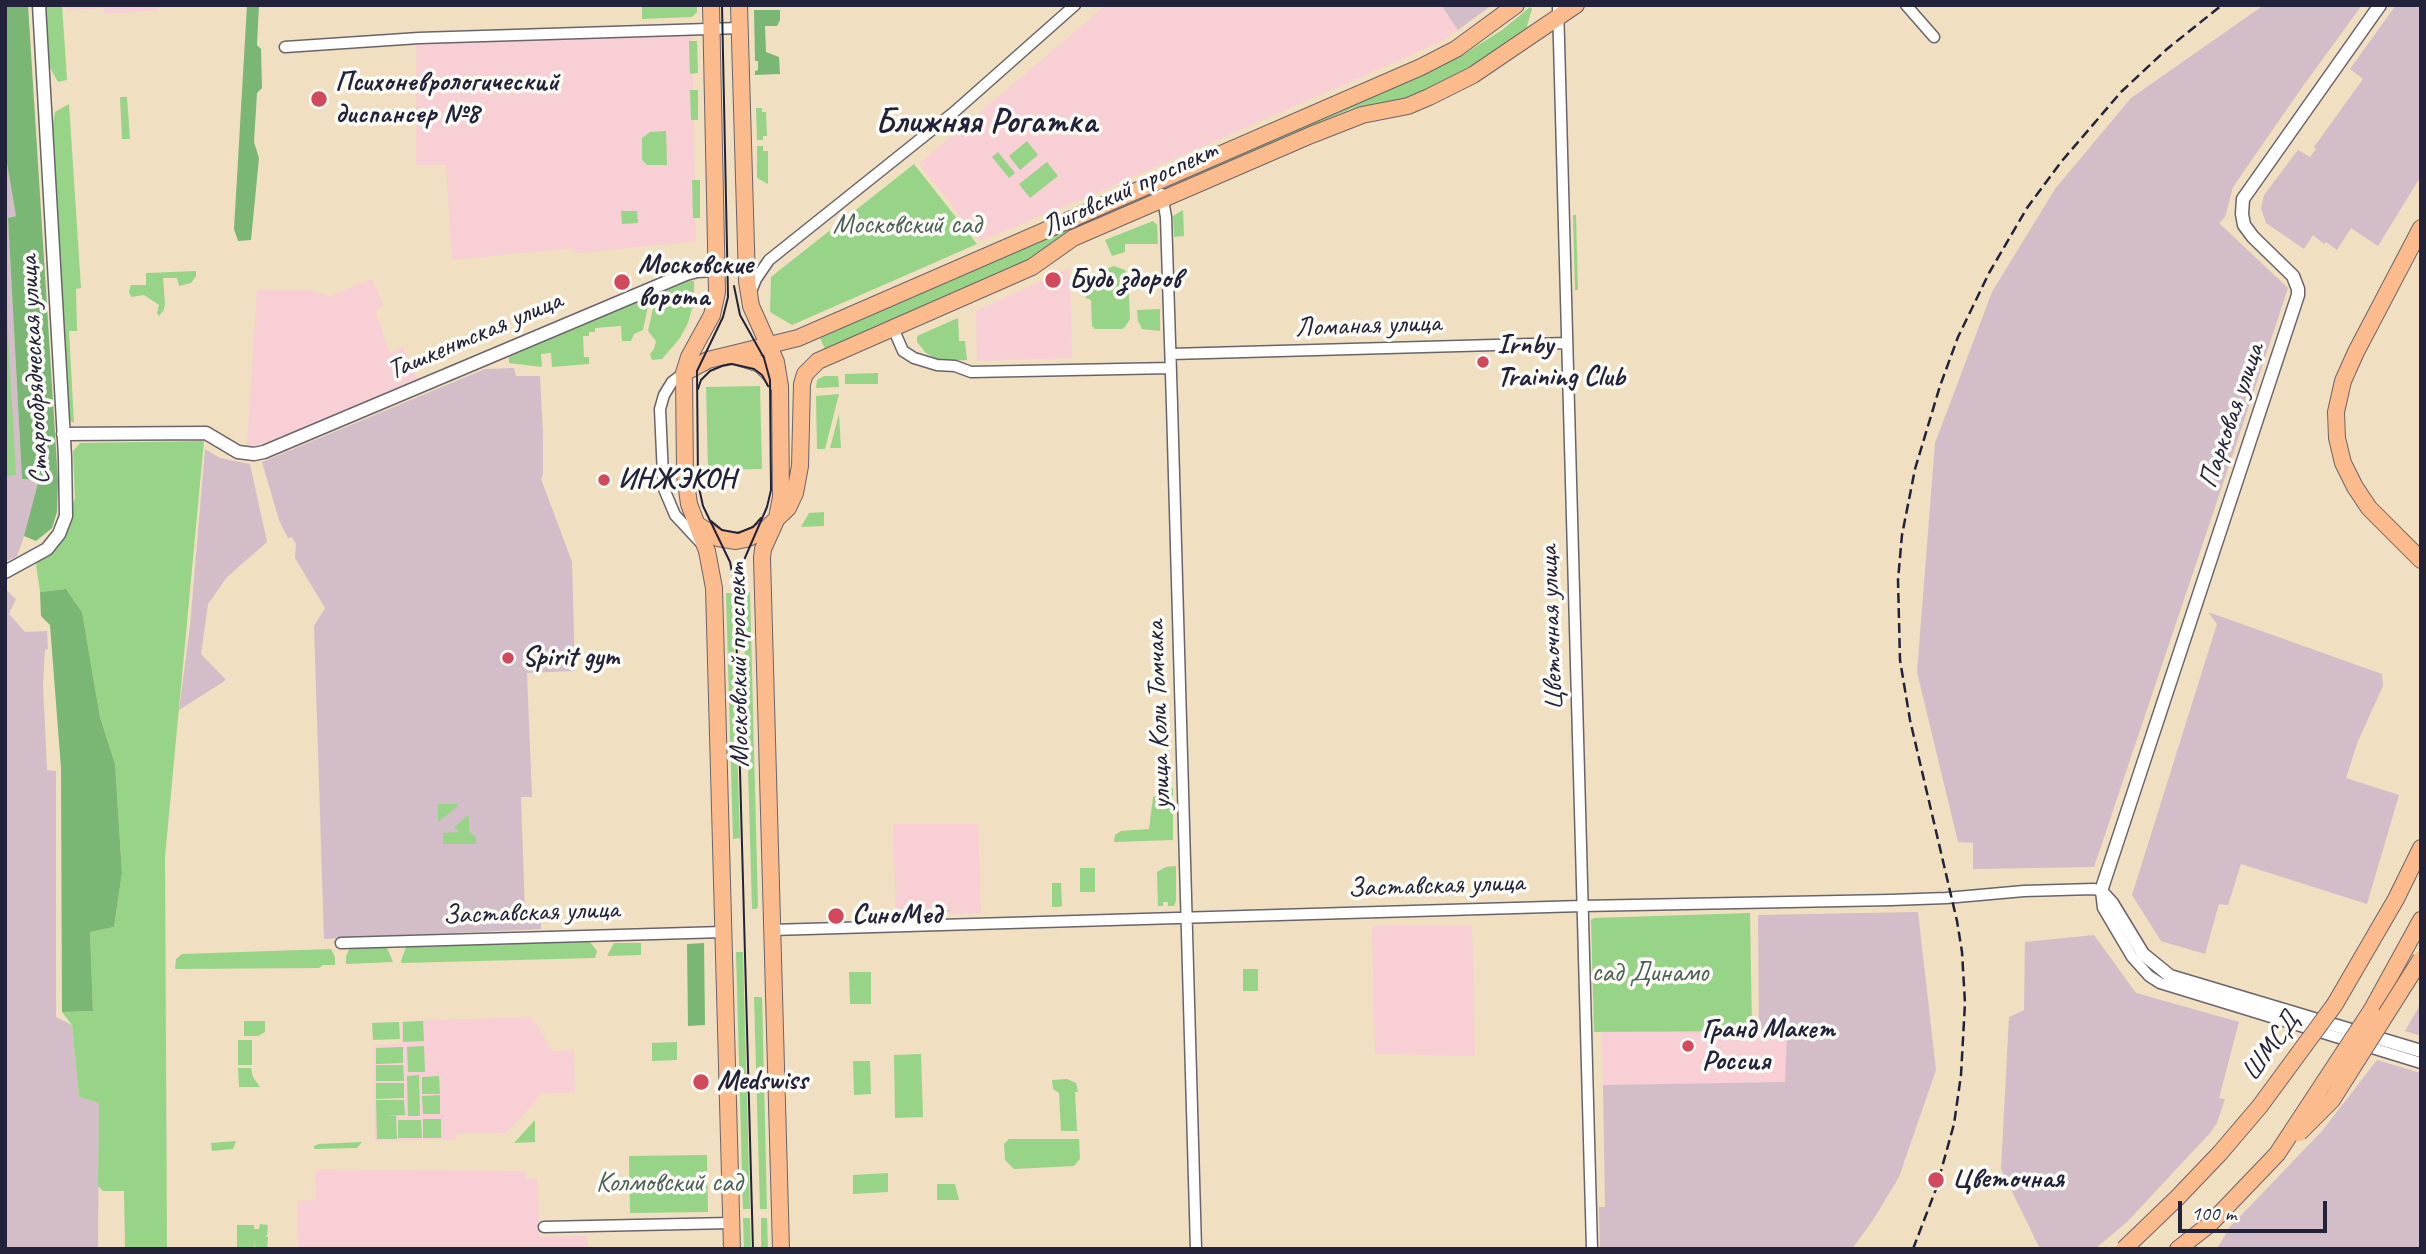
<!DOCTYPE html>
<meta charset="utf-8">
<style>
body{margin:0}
#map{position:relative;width:2426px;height:1254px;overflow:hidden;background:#f0dfc0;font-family:Caveat,sans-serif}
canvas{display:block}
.frame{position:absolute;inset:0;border:7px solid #22223b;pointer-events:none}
.scale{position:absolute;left:2178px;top:1201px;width:149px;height:32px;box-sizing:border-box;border:4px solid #22223b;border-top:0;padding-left:9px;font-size:21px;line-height:24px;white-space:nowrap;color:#22223b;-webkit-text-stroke:5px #fdfcf7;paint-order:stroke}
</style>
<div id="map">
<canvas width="2426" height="1254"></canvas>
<div class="frame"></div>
<div class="scale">100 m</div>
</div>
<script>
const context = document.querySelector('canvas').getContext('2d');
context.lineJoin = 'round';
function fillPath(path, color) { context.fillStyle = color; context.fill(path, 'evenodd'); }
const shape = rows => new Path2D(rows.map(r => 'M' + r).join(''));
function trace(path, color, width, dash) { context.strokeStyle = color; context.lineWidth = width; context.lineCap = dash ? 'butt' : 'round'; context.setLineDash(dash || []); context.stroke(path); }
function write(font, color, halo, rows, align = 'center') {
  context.font = font + ' Caveat,sans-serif'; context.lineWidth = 7; context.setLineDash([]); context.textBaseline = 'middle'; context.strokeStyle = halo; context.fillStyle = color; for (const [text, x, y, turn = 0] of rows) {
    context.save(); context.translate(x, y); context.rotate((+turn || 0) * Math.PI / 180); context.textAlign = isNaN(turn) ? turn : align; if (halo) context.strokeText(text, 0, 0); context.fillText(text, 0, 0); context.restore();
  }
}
fillPath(shape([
 [65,5,159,5,158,10,104,14,104,8,66,10],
 [1106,5,1441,5,1458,30,1438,43,1099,192,980,241,919,164],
 [692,35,696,241,576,253,572,248,452,260,446,165,416,165,416,44],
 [1070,268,1072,358,977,361,976,311],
 [372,279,383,305,375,311,390,353,403,347,418,381,341,414,253,447,247,446,257,290,311,290,331,296],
 [893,824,978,824,981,913,896,916],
 [1472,926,1475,1056,1375,1054,1372,926],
 [530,1017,537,1025,552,1051,574,1050,575,1092,538,1094,538,1099,506,1133,456,1134,456,1139,375,1141,374,1045,401,1044,401,1021],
 [1758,1029,1787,1033,1785,1082,1603,1085,1602,1032],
 [315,1169,526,1171,526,1178,537,1179,540,1237,587,1236,588,1249,298,1249,297,1201,316,1200]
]), '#f7cfd5');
fillPath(shape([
 [1441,5,1492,5,1458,30],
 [2264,5,2362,5,2303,86,2233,187,2225,217,2219,223,2288,288,2242,427,2094,867,1973,869,1973,843,1958,842,1917,672,1935,443,1992,292,2055,189,2131,98],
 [2396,5,2421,5,2421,176,2378,246,2351,228,2337,250,2326,242,2324,244,2313,235,2304,249,2266,223,2261,208,2264,195,2298,150,2310,157,2316,149,2314,147,2363,79,2350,69],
 [5,152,16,216,8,218,22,479,40,480,35,506,17,556,5,562],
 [514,368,516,376,540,376,543,435,543,474,541,479,572,562,575,671,527,673,532,797,521,797,525,912,541,911,541,929,324,939,314,626,325,608,295,558,296,544,292,537,288,538,279,520,262,462,485,369],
 [205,449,220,458,250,464,267,542,227,577,208,604,201,654,226,680,179,710,190,626],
 [5,589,16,599,9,614,25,632,47,631,48,649,45,650,43,684,47,770,56,771,56,1017,72,1025,79,1097,99,1103,98,1249,5,1249],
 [2208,612,2382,674,2383,686,2358,741,2346,778,2399,795,2367,904,2241,864,2228,905,2219,904,2205,954,2161,941,2132,895,2217,624],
 [1918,912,1936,1070,1899,1177,1873,1220,1852,1249,1600,1249,1599,1207,1605,1207,1603,1085,1785,1082,1787,1033,1759,1029,1758,915],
 [2094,935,2136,993,2239,1022,2219,1098,2225,1099,2217,1123,2210,1133,2128,1221,2095,1249,2040,1249,2001,1169,2009,1017,2024,1010,2025,942],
 [2421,1003,2421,1036,2405,1031],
 [2377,1060,2421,1073,2421,1249,2217,1249,2229,1228,2322,1131]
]), '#d2bdc8');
fillPath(shape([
 [45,5,62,5,67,80,58,82,48,64],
 [642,5,697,5,697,12,692,17,642,19],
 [1530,7,1532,9,1527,26,1529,28,1469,67,1425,90,1406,98,1353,108,1176,184,1175,183,1424,74,1461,56,1502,30],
 [689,41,697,41,698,73,690,74],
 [690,90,698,90,698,120,691,120],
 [120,97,127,97,130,139,122,139],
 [69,104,81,288,76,289,77,331,69,331,74,423,68,419,52,130,55,112],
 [756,108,762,108,762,112,766,112,767,136,763,136,763,140,757,140],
 [666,131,667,165,647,165,642,160,642,138,650,132],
 [1027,141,1038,155,1020,170,1009,156],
 [757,146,763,146,763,151,768,151,768,184,757,178],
 [998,152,1015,173,1009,178,992,157],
 [1047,162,1058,176,1030,198,1019,184],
 [914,164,977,244,792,325,770,312,771,277],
 [692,180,700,180,700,218,693,218],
 [1136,200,1137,202,1066,233,1034,260,826,351,820,338],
 [1183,210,1184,236,1174,237,1173,216],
 [621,211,637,211,638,223,622,224],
 [1573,215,1576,215,1578,290,1575,290],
 [1153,221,1157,225,1158,244,1125,244,1125,252,1112,256,1105,240],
 [1114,266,1125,270,1128,277,1130,319,1125,327,1122,329,1095,329,1092,326,1091,300,1086,298,1086,281,1089,276],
 [196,271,196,276,191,283,179,286,177,278,163,278,165,304,164,310,159,316,157,313,159,305,144,295,131,297,129,291,131,285,146,285,146,273],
 [5,281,16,475,5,476],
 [689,281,694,281,694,302,688,323,680,338,662,359,652,360,650,354,654,349,656,341,648,331,656,295],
 [650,297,643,330,634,334,631,341,622,341,621,326,595,328,595,332,589,332,589,336,583,336,584,357,589,357,589,364,552,367,551,353,541,354,542,367,509,363,509,357],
 [1160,309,1160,331,1142,329,1138,321,1137,310],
 [958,318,959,341,965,341,967,360,940,361,926,353,917,342,917,336],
 [878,373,878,384,845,384,845,374],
 [824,376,838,376,839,387,816,388,817,380],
 [760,386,762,469,708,470,706,387],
 [839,394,825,449,817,449,816,396],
 [839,414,841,448,830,448],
 [204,441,165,857,167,1249,125,1249,124,1191,103,1191,98,1186,99,1103,79,1097,72,1025,62,1012,93,1011,90,932,114,927,122,873,115,764,100,717,82,612,66,589,40,592,36,564,62,536,75,498,73,451,80,443],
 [824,512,824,526,801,527,809,513],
 [743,592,750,592,758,907,756,909,752,909],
 [726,593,732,593,740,838,733,839],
 [1173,788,1173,840,1114,842,1115,835,1121,831,1149,829,1153,797],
 [438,804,458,804,458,806,438,822],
 [469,815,469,832,476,837,476,844,443,844,443,833,460,832,454,827],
 [1176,866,1176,901,1174,906,1168,906,1168,902,1163,902,1163,906,1158,906,1157,872,1166,867],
 [1080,868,1095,868,1095,892,1080,892],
 [1052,883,1061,883,1062,906,1059,907,1052,907],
 [950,910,946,914,897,915,900,911],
 [1750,913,1752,1031,1594,1032,1591,920,1594,918],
 [590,942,597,951,595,958,402,963,401,961,406,947],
 [614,943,641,943,641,955,607,956],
 [350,948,387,948,393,962,346,964,346,956],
 [331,949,335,957,335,965,323,965,319,968,175,969,176,959,182,954],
 [736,952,743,952,750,1209,743,1209],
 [1243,969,1258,969,1258,991,1243,991],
 [849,972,871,972,871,1004,850,1004],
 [754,997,762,997,767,1209,760,1209],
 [244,1021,265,1021,265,1032,258,1036,244,1036],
 [423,1021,424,1041,403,1042,403,1022],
 [399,1022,400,1039,373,1040,372,1023],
 [238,1040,252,1040,252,1065,238,1065],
 [677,1042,677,1060,652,1061,652,1043],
 [424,1046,425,1072,408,1072,407,1047],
 [403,1047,403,1063,376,1064,376,1048],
 [921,1054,923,1117,895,1118,894,1055],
 [870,1061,871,1094,854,1095,853,1061],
 [376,1065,403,1065,404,1081,376,1081],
 [238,1068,251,1068,253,1077,260,1087,239,1087],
 [419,1075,420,1116,408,1116,407,1076],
 [439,1076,440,1094,422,1094,422,1077],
 [1067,1079,1076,1083,1078,1092,1075,1092,1077,1131,1061,1131,1059,1093,1053,1089,1052,1080],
 [376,1083,404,1083,404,1098,376,1099],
 [440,1095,440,1114,423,1114,422,1096],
 [376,1100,404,1100,405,1115,386,1116,396,1116,397,1139,377,1139],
 [423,1119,441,1119,441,1138,423,1138],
 [398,1120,421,1120,422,1138,398,1138],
 [535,1120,535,1142,514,1143],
 [1009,1139,1079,1139,1080,1159,1074,1166,1014,1169,1005,1160,1004,1144],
 [236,1141,233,1149,212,1151,211,1143],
 [362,1142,357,1148,314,1149,314,1146,319,1144],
 [707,1155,708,1212,630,1213,629,1156],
 [888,1173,888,1192,853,1194,853,1175],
 [937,1184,955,1184,959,1200,937,1200],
 [743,1218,750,1218,751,1249,744,1249],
 [761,1218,767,1218,768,1249,761,1249],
 [260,1224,268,1225,267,1235,265,1236,268,1237,267,1249,255,1249,255,1240,254,1249,237,1249,237,1225,254,1225,254,1229,259,1229]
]), '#98d488');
fillPath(shape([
 [5,5,28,5,58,481,57,512,52,528,36,541,24,536,39,480,22,479,8,218,16,216,5,152],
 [247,5,259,5,257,45,261,49,262,88,257,93,254,142,259,158,251,240,238,241,234,229],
 [754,10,780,10,780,20,777,26,765,26,766,52,779,57,780,74,755,75,755,71,758,70,758,61,755,61],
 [66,589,82,612,100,717,115,764,122,873,114,927,90,932,93,1011,62,1012,61,768,50,625,41,616,40,592],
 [704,943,705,1025,688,1026,687,944]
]), '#7ab674');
const minor = shape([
 [1558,5,1592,1249],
 [1906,5,1934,37],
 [285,47,419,38,740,28],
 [1162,194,1166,217,1172,405,1196,1249],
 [750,294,756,279,769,260,953,113,1075,5],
 [893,328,903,351,914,358,937,365,955,366,971,372,1171,368],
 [1171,354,1567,343],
 [684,373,672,382,664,395,660,409,663,476,664,489,675,515,702,544],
 [772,930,1582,906,1891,900,1946,898,2024,891,2094,889,2101,891,2103,908,2132,957,2149,976,2160,983,2421,1063],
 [341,943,723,932],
 [544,1227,731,1223]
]);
const tertiary = shape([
 [2380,5,2243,199,2242,214,2244,225,2253,237,2293,276,2298,289,2298,295,2101,891,2112,903,2143,954,2170,976,2421,1051],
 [63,434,206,433,238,452,254,454,264,452,686,274,697,271,717,270],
 [5,572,47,549,59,534,66,516,65,457,39,5]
]);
const primary = shape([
 [711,5,717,292,712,315,689,357,684,373,685,475,689,504,707,551,714,588,732,1249],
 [739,5,747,281,751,306,776,362,780,386,781,497,777,518,763,549,762,558,781,1249],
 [2421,228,2356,352,2343,381,2336,412,2337,438,2343,463,2355,487,2369,508,2421,560],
 [734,356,760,364,773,377,777,384],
 [684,373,708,360,798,338,1421,67,1456,49,1516,5],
 [698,525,718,538,736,541,746,539,765,530,788,508,795,493,800,466,802,384,805,374,818,361,1032,267,1073,238,1311,135,1362,115,1408,106,1429,97,1473,75,1576,5],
 [2335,1004,2396,899,2421,848],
 [2371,1011,2421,920],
 [2178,1249,2210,1224]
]);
trace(minor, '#6a646a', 13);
trace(tertiary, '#6a646a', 15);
trace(primary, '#6a646a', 18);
trace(minor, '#fff', 10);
trace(tertiary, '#fff', 12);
trace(primary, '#fbbb8d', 16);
trace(shape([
 [722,5,728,297,723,317,697,371,698,483,703,506,730,562,735,587,753,1249],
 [734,286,740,315,764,358,770,380,771,490,767,507,744,560,741,584],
 [698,389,701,380,710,371,722,366,732,364,754,369,762,375,768,386],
 [711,521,722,530,738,533,753,527,761,518]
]), '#22223b', 2);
trace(shape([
 [1913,1249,1936,1189,1954,1124,1961,1075,1965,1003,1962,952,1957,921,1910,720,1900,660,1898,580,1902,535,1915,469,1940,386,1958,337,1989,273,2027,208,2061,162,2121,92,2167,49,2222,5]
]), '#22223b', 2.5, [10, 5]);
const primaryBridge = shape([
 [2299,1133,2332,1100,2421,959],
 [2210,1224,2277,1154,2371,1011],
 [2124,1249,2177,1198,2220,1153,2260,1106,2335,1004]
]);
trace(primaryBridge, '#6a646a', 18, []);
trace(primaryBridge, '#fbbb8d', 16);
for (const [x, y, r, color] of [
 [319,99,9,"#d1495b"],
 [1053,280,9,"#d1495b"],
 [622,282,9,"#d1495b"],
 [1483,362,7,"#d1495b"],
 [604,480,7,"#d1495b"],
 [508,658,7,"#d1495b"],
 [836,916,9,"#d1495b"],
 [1688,1046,7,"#d1495b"],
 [701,1082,9,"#d1495b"],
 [1936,1180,9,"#d1495b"]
]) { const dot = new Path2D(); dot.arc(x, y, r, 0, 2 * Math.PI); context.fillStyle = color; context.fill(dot); trace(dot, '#fdfcf7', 2.5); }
write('bold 28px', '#22223b', '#fdfcf7', [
 ["Психоневрологический",335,83],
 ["диспансер №8",335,115],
 ["Московские",638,266],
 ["ворота",638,298],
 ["Будь здоров",1069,280],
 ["Irnby",1497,346],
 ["Training Club",1497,378],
 ["ИНЖЭКОН",618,480],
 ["Spirit gym",522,658],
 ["СиноМед",852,916],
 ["Гранд Макет",1702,1030],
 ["Россия",1702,1062],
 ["Medswiss",717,1082],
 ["Цветочная",1952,1180]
], 'left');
write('28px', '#22223b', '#fdfcf7', [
 ["Лиговский проспект",1130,189,-25],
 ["Ломаная улица",1368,326,-2],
 ["Ташкентская улица",475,336,-23],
 ["Старообрядческая улица",35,370,-93],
 ["Парковая улица",2232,416,-71],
 ["Цветочная улица",1552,628,-92],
 ["Московский проспект",739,665,-91],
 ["улица Коли Томчака",1159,715,-92],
 ["Заставская улица",1436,886,-2],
 ["Заставская улица",531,913,-2],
 ["ШМСД",2271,1047,-54]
]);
write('28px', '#4b6056', '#fdfcf7', [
 ["Московский сад",907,226],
 ["сад Динамо",1650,974],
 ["Колмовский сад",669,1184]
]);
write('bold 35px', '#22223b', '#fdfcf7', [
 ["Ближняя Рогатка",986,123]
]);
</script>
